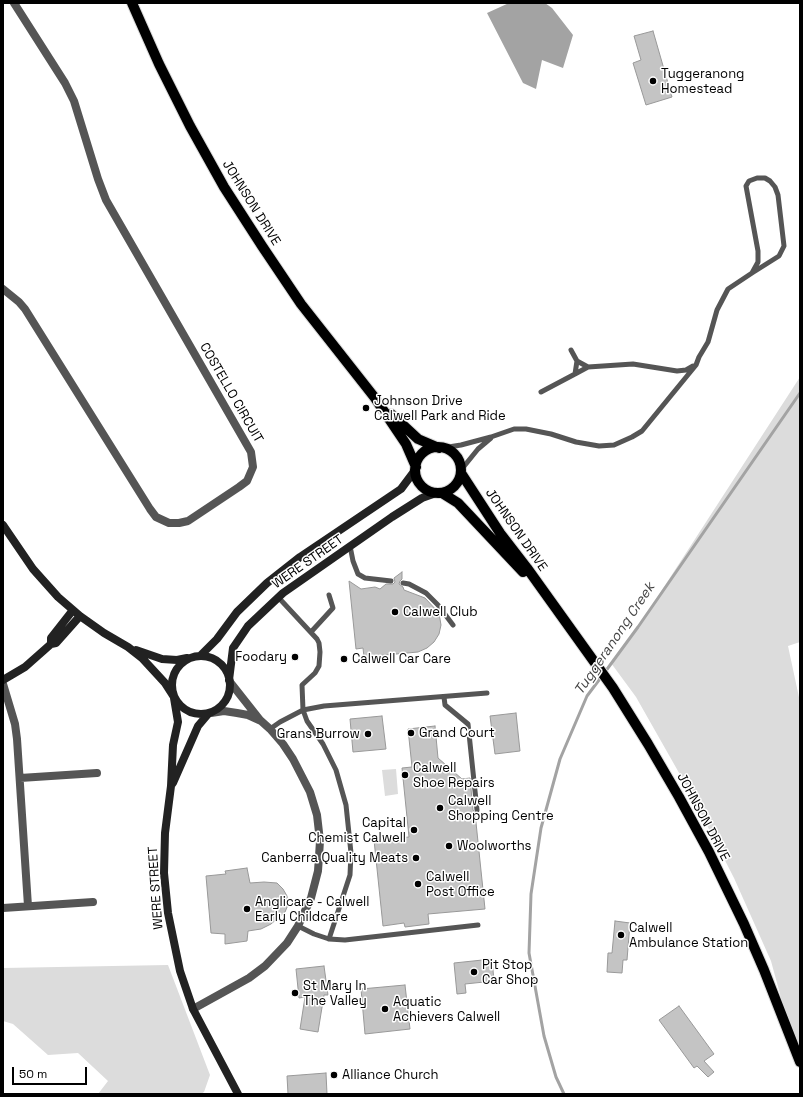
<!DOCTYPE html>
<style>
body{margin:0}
#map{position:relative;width:803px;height:1097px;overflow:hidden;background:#fff;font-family:"Space Grotesk",sans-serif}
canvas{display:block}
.frame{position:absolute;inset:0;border:4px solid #000;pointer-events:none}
.scale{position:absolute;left:12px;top:1067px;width:75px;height:18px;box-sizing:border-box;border:2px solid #000;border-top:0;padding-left:5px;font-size:12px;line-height:14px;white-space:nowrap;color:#000;-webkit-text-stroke:3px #fff;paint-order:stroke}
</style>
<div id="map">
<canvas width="803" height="1097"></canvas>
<div class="frame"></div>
<div class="scale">50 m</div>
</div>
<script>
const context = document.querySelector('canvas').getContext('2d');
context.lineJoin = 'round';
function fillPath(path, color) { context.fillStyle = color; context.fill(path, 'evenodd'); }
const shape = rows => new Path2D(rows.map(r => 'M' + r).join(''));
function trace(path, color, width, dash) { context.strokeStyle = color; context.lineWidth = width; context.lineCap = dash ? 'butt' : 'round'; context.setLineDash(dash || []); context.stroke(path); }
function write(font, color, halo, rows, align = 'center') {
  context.font = font + ' "Space Grotesk",sans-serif'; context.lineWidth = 3; context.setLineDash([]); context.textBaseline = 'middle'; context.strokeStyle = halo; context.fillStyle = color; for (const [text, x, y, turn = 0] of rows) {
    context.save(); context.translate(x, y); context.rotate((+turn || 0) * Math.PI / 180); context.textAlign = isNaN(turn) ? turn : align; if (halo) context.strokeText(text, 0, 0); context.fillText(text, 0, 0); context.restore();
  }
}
fillPath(shape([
 [800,377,800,642,788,646,800,702,800,1063,793,1042,771,961,734,878,691,794,636,697,611,663,638,627],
 [396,769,398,794,385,796,382,770],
 [168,965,210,1075,204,1092,201,1094,98,1094,108,1081,78,1053,48,1055,13,1024,3,1021,3,968]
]), '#dcdcdc');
fillPath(shape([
 [509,3,545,3,552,8,573,35,563,68,542,60,536,89,523,83,487,13]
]), '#a3a3a3');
trace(shape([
 [605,672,638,627,800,393],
 [564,1094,556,1077,544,1036,529,953,531,894,541,828,560,759,587,696,602,676]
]), '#a3a3a3', 3);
const building = shape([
 [653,31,672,97,646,105,633,63,641,60,634,36,653,31],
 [402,572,402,579,400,581,399,584,403,587,404,590,425,598,439,613,441,625,439,634,434,642,427,648,418,652,364,657,363,648,356,649,349,581,361,589,375,587,380,589,386,584,393,584,395,582,394,578,402,572],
 [516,713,520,751,495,754,490,716,516,713],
 [382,716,386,749,353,752,350,719,382,716],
 [435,726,438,758,462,779,470,778,473,810,475,813,485,909,428,914,429,924,405,927,404,923,383,926,374,840,409,837,402,768,412,767,408,729,435,726],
 [247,868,250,883,264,882,277,883,283,889,287,896,288,905,285,912,271,924,261,929,248,931,247,941,225,944,225,934,211,933,206,876,226,874,225,871,247,868],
 [615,921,630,923,627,960,623,960,622,973,607,972,608,953,612,953,615,921],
 [492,959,494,981,465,984,466,993,457,994,454,963,492,959],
 [324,966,328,995,324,995,318,1032,300,1029,305,997,299,998,296,969,324,966],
 [405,985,410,1029,365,1034,361,989,405,985],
 [679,1006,714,1054,704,1061,714,1072,708,1077,697,1066,694,1068,659,1020,679,1006],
 [326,1073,327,1094,288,1094,287,1076,326,1073]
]);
fillPath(building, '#c4c4c4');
trace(building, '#999', 1);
const primary = shape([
 [132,3,159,64,190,126,224,187,262,246,301,304,375,398,406,444,416,467],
 [391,414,418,439,439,448],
 '415 470a23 23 0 1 1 46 0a23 23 0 1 1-46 0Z',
 [461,473,500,533,527,568,613,688,648,744,679,797,709,852,744,924,764,970,800,1062],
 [442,493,458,503,523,572]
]);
trace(primary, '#dbdbdb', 12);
trace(shape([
 [577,361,588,367,633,364,677,371,686,370,693,366],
 [575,374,588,367],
 [541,392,575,374,577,361,571,350],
 [442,448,461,445,491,437,514,429,526,429,551,434,576,442,599,446,614,445,632,437,642,431,696,365,699,357,708,342,717,310,728,289,752,273,758,262,758,251,746,186,749,181,757,178,765,178,770,181,775,187,778,195,784,246,779,256,752,273],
 [461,470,478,449,491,438],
 [350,546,353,561,358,574,365,578,391,581],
 [403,583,409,584,426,593,438,605,453,625],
 [278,597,317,639,319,643,320,652,319,666,315,673,302,685,303,710,307,721,323,744,336,770,346,805,351,853,350,875,329,939],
 [311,632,333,608,329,595],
 [444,697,445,705,468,724,477,810],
 [270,729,280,722,303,710,324,706,487,693],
 [298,926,314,934,329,939,345,940,478,925]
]), '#555', 5);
trace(shape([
 [3,289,19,302,25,309,150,509,156,517,169,523,179,523,188,521,239,487,247,481,253,467,251,452,106,200,98,179,74,101,65,83,14,3],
 [3,684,15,724,17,739,28,906],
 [211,713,224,711,237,713,248,715,259,720],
 [20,778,97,773],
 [3,908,93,902],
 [193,1009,249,978,265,966,287,943,298,926,311,898,318,871,320,841,317,815,310,792,293,759,283,744,270,729,260,720,230,682]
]), '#555', 8);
trace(shape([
 [3,525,33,569,58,597,80,616,104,633,128,647,142,658,165,683,174,697],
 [51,644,51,638,73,610],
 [136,650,162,659,177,660,187,658],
 '172 685a29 29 0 1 1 58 0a29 29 0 1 1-58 0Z',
 [200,656,217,639,237,612,267,583,300,557,401,489,416,469],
 [3,680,25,667,51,644,56,643,80,616],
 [229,680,233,648,248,626,283,593,392,517,422,498,436,493],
 [174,698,178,722,173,745,171,786,165,833,164,873,168,913,180,971,193,1009,238,1094],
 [173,783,198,726,209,713]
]), '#222', 8);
trace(primary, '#000', 10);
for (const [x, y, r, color] of [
 [653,81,4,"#000"],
 [366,408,4,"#000"],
 [395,612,4,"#000"],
 [295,657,4,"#000"],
 [344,659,4,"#000"],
 [411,733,4,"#000"],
 [368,734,4,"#000"],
 [405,775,4,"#000"],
 [440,808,4,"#000"],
 [414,830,4,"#000"],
 [449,846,4,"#000"],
 [416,858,4,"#000"],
 [418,884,4,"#000"],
 [247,909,4,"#000"],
 [621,935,4,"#000"],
 [474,972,4,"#000"],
 [295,993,4,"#000"],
 [385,1009,4,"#000"],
 [334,1075,4,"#000"]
]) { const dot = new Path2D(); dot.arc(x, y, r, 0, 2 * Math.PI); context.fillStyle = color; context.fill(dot); trace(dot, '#fff', 1.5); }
write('13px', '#000', '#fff', [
 ["Tuggeranong",661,74],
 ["Homestead",661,89],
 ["Johnson Drive",374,401],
 ["Calwell Park and Ride",374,416],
 ["Calwell Club",403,612],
 ["Foodary",287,657,"right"],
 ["Calwell Car Care",352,659],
 ["Grand Court",419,733],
 ["Grans Burrow",360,734,"right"],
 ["Calwell",413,768],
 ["Shoe Repairs",413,783],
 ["Calwell",448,801],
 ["Shopping Centre",448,816],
 ["Capital",406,823,"right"],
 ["Chemist Calwell",406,838,"right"],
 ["Woolworths",457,846],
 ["Canberra Quality Meats",408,858,"right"],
 ["Calwell",426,877],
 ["Post Office",426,892],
 ["Anglicare - Calwell",255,902],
 ["Early Childcare",255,917],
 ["Calwell",629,928],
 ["Ambulance Station",629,943],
 ["Pit Stop",482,965],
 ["Car Shop",482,980],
 ["St Mary In",303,986],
 ["The Valley",303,1001],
 ["Aquatic",393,1002],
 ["Achievers Calwell",393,1017],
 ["Alliance Church",342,1075]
], 'left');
write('13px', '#000', '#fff', [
 ["JOHNSON DRIVE",251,203,58],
 ["COSTELLO CIRCUIT",231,393,60],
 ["JOHNSON DRIVE",516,530,55],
 ["WERE STREET",308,562,-35],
 ["JOHNSON DRIVE",703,817,62],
 ["WERE STREET",156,888,-94]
]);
write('italic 14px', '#444', '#fff', [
 ["Tuggeranong Creek",615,639,-56]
]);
</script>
